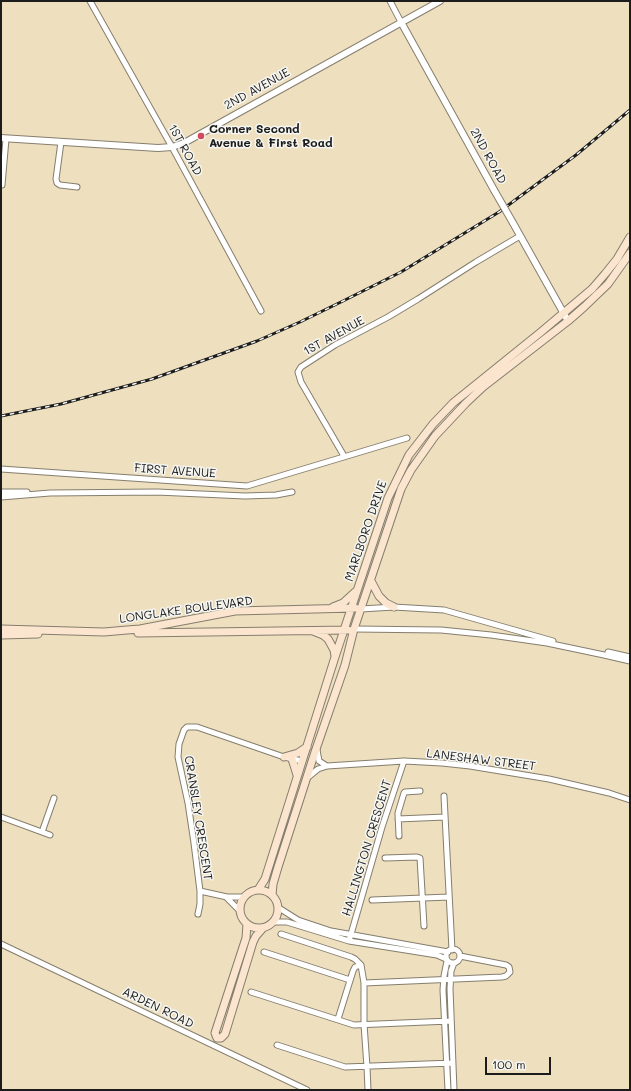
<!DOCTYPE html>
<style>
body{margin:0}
#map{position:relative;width:631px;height:1091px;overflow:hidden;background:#eedfbf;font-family:Mali,sans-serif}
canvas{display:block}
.frame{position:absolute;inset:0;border:2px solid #1c1c1c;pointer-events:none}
.scale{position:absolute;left:485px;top:1057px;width:66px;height:18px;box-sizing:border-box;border:2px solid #1c1c1c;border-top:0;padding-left:5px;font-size:12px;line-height:14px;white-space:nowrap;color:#1c1c1c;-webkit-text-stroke:3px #f6f6f2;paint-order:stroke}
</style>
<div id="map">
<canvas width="631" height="1091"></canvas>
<div class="frame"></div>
<div class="scale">100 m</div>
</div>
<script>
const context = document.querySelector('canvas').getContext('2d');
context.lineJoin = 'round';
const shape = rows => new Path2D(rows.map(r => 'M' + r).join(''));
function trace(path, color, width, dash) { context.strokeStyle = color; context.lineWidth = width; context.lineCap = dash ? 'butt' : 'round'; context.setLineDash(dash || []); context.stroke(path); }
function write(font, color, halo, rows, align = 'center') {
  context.font = font + ' Mali,sans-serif'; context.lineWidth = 3; context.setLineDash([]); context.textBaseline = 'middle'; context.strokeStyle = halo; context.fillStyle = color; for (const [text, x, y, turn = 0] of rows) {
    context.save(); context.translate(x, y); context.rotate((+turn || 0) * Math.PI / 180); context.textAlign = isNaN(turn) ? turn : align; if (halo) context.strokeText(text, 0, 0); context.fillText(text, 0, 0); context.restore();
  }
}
const minor = shape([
 [90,1,172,147,261,311],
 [390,1,401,22],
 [61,142,56,179,57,183,60,185,77,187],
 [2,185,6,139],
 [344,456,301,382,298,372,301,367,335,345,388,317,418,299,476,262,520,236],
 [1,469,247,486,407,438],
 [1,492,27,492],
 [1,497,50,493,157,492,245,496,276,495,292,492],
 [361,609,394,607,444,610,553,641],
 [354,629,441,630,491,635,547,643,604,655,630,661],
 [608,652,630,657],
 [317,750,319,761,327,766],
 [307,778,318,769,327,766,404,761,442,763,470,766,549,779,609,793,630,800],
 [444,796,452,950],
 [1,817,50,835],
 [398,819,445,817],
 [42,832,54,798],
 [399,836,398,813,404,793,405,792,420,791],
 [385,858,417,857,420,858,424,926],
 [200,891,227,897,245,897],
 [227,898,240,911],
 [372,900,449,897],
 [279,908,298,920,331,931,448,952],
 [198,914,200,904,200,891,194,843,188,803,178,757,179,744,184,730,187,727,197,727,284,757,302,761],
 [274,922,287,922,349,941,437,955,446,959],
 [281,934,351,957,355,959,361,965,364,983,364,1024,367,1067,368,1090],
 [349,941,382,827,404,761],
 [1,944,307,1090],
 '446 956a7 7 0 1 1 14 0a7 7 0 1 1-14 0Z',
 [264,952,350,980],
 [447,961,444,976,443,990,448,1090],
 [454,963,451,971,450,989,454,1090],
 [364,983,502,977,506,976,510,972,509,967,506,965,460,956],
 [251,992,354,1025,450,1021],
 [338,1019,353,971,355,967,361,965],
 [277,1045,345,1067,453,1063]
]);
const tertiary = shape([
 [401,22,494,190],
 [1,138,158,148,172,147,184,143,440,1],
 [513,223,568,321]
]);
const secondary = shape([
 [371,581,379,596,386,603,394,607],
 [333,607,343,603,355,592],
 [1,629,104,632,127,630,140,629,235,611,355,608],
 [313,631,323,635,328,639,334,650,335,656],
 [138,633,348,630],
 [1,635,38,634],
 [284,757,298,753,307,747],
 [292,759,297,775],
 '240 909a19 19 0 1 1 38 0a19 19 0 1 1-38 0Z',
 [258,890,265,879,335,657,388,498,409,455,433,424,453,403,541,332,592,289,605,274,617,259,630,237],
 [272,895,273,884,278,867,315,752,345,665,354,629,401,489,411,470,435,436,466,403,483,387,568,321,584,307,608,284,630,253],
 [247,924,246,938,215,1033,217,1038,221,1038,225,1034,253,942,256,936,263,928]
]);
trace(minor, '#857e6e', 7);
trace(tertiary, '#857e6e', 8);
trace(secondary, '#857e6e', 9);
trace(minor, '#fff', 5);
trace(tertiary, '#fff', 6);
trace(secondary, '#fbe5cf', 7);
const rail = shape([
 [1,416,61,404,152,379,257,341,300,322,343,301,401,272,499,212,576,155,630,110]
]);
trace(rail, '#1c1c1c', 3);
trace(rail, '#f6f6f2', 1.5, [4.5]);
const tertiaryBridge = shape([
 [494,190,513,223]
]);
trace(tertiaryBridge, '#857e6e', 8, []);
trace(tertiaryBridge, '#fff', 6);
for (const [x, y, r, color] of [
 [201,136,4,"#d1495b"]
]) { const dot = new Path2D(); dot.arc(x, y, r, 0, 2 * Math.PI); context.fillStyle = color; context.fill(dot); trace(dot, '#f6f6f2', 1.5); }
write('12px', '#1c1c1c', '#f6f6f2', [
 ["2ND AVENUE",257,89,-29],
 ["1ST ROAD",185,150,61],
 ["2ND ROAD",488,156,61],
 ["1ST AVENUE",334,336,-29],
 ["FIRST AVENUE",175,471,4],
 ["MARLBORO DRIVE",366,531,-71],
 ["LONGLAKE BOULEVARD",186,610,-8],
 ["LANESHAW STREET",481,760,7],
 ["CRANSLEY CRESCENT",198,818,81],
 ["HALLINGTON CRESCENT",367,848,-73],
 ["ARDEN ROAD",158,1008,26]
]);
write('bold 12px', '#1c1c1c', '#f6f6f2', [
 ["Corner Second",209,129],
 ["Avenue & First Road",209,143]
], 'left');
</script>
